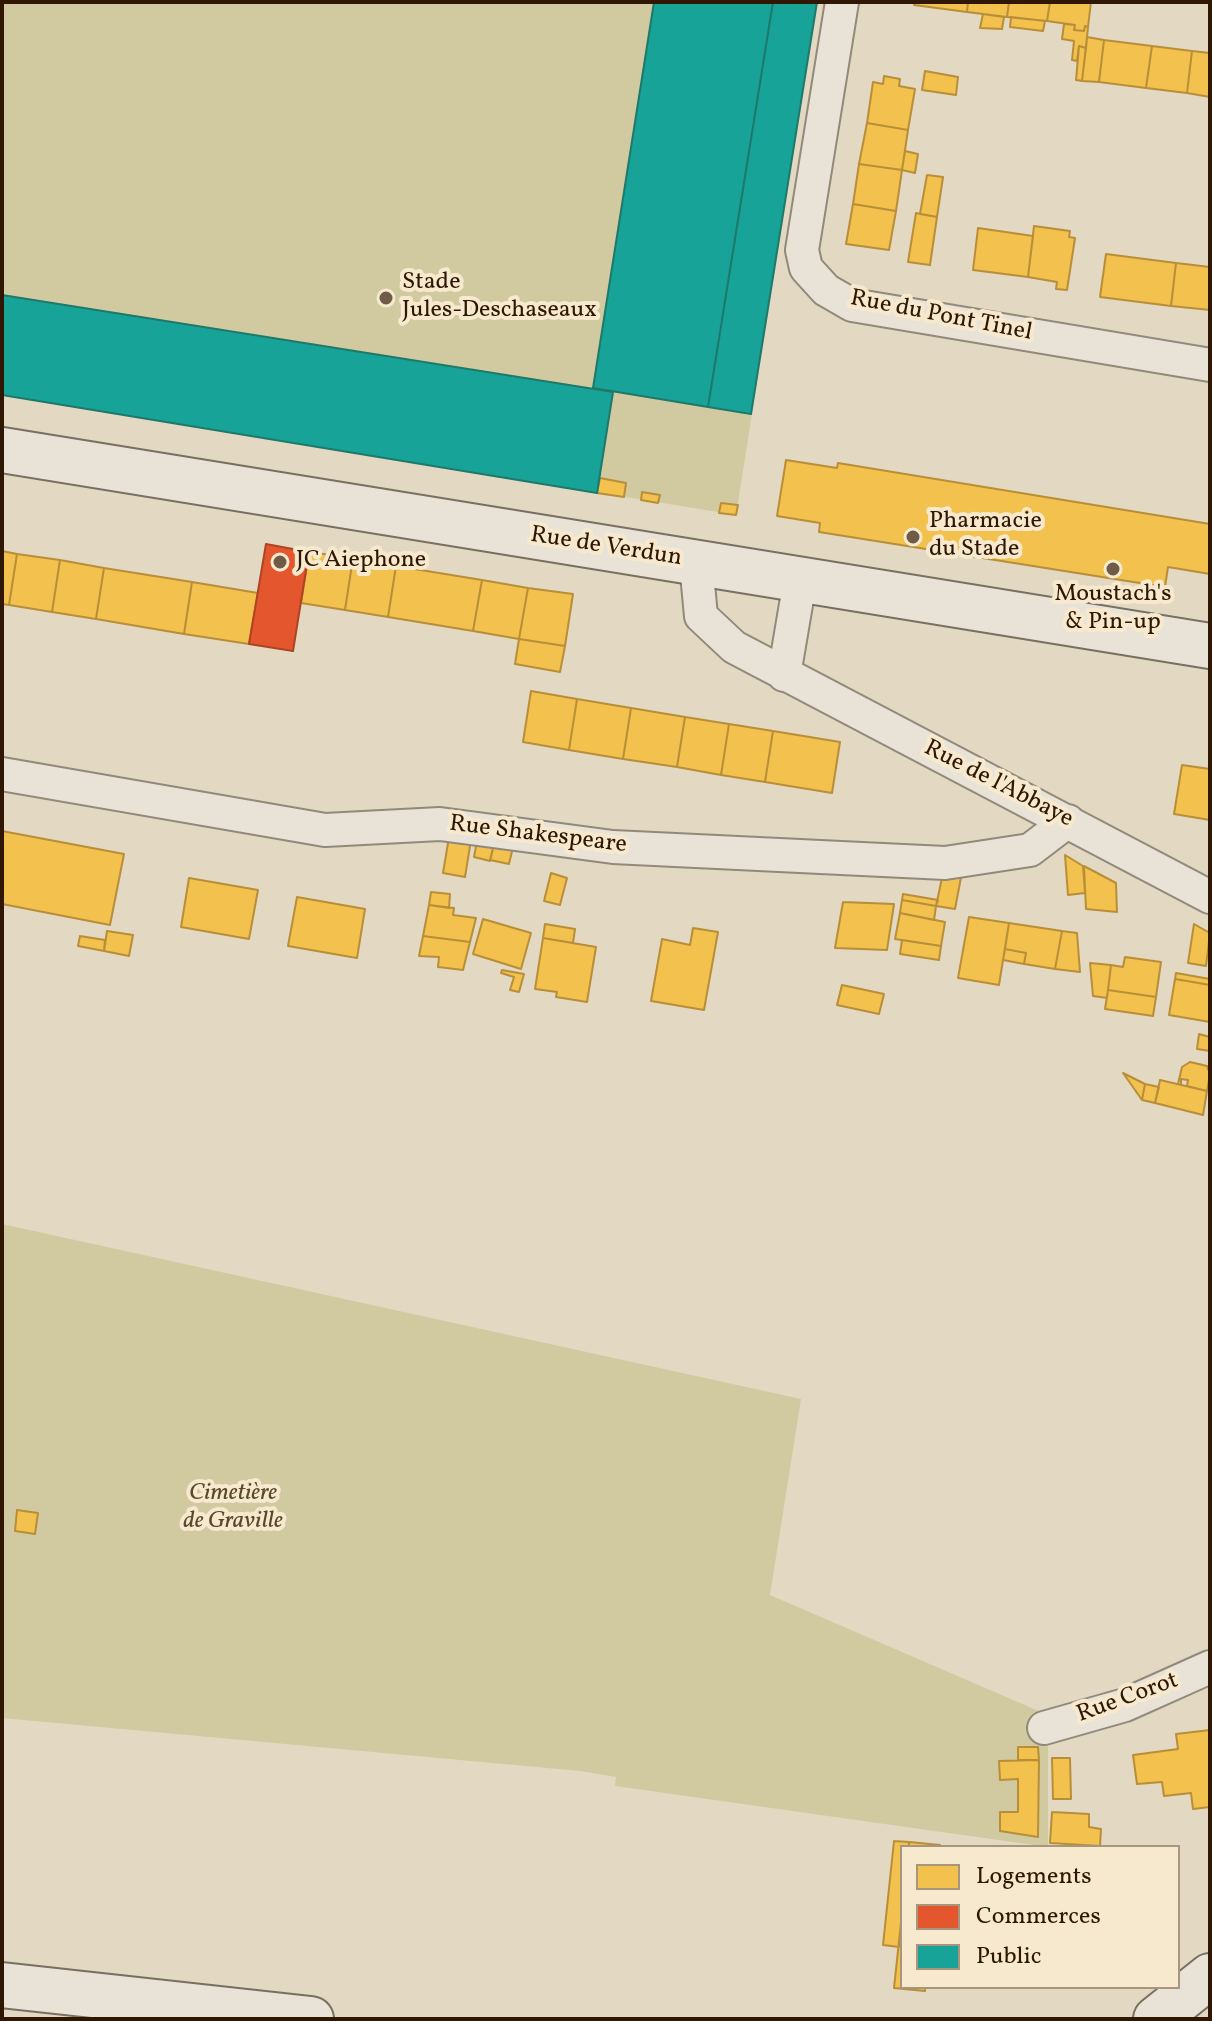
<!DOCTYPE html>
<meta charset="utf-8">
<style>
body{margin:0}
#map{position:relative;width:1212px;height:2021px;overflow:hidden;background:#e3d8c1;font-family:Vollkorn,serif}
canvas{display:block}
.frame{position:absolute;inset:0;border:4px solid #301703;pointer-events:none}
.legend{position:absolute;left:900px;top:1845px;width:280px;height:144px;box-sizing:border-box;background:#f6e9ce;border:2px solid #a7957d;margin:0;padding:10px 14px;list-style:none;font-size:24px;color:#301703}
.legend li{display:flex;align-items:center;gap:16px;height:40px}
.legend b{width:40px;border:2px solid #a7957d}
</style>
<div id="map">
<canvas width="1212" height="2021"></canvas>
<div class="frame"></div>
<ul class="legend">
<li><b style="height:22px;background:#f2c14e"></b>Logements</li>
<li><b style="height:22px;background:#e4572e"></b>Commerces</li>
<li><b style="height:22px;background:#17a398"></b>Public</li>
</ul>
</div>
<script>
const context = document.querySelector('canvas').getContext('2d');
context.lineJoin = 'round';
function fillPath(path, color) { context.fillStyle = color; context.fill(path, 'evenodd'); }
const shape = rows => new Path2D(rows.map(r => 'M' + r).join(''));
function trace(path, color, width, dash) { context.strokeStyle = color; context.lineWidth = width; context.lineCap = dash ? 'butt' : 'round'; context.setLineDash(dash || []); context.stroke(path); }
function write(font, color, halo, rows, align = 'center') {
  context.font = font + ' Vollkorn,serif'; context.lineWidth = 8; context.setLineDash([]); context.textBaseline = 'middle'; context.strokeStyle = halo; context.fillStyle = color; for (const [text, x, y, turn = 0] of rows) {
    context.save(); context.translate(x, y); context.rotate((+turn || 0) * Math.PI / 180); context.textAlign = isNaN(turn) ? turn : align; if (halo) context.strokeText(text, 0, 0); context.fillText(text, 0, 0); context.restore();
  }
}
fillPath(shape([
 [2,2,817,2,736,515,2,395],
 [2,1224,801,1399,770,1595,1041,1712,1048,1746,1048,1847,615,1786,616,1777,580,1771,2,1718]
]), '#d1caa1');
const homes = shape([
 [915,2,968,2,967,12,914,5,915,2],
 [968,2,1009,2,1007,17,967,12,968,2],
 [1009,2,1050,2,1047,21,1007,17,1009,2],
 [1050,2,1091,2,1088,27,1085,26,1084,31,1074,30,1075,25,1047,21,1050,2],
 [983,14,1004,17,1002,29,980,28,983,14],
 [1011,17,1045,21,1043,31,1010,27,1011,17],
 [1064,24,1075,25,1074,30,1084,31,1085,26,1088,27,1086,48,1079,46,1077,61,1072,60,1074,41,1062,39,1064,24],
 [1087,37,1104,40,1099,82,1082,81,1087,37],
 [1104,40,1152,46,1146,88,1099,82,1104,40],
 [1079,46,1086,48,1082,81,1076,80,1079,46],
 [1152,46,1192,51,1187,93,1146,88,1152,46],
 [1192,51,1210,53,1210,97,1187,93,1192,51],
 [925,71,958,77,956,95,922,90,925,71],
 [884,76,900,79,899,86,915,89,908,130,867,123,873,82,883,84,884,76],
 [867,123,908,130,902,170,859,164,867,123],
 [905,151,918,154,915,173,902,170,905,151],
 [859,164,902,170,896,211,853,204,859,164],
 [927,175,943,177,937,217,920,214,927,175],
 [853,204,896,211,889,250,846,244,853,204],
 [916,213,937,217,930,265,908,262,916,213],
 [1034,226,1070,231,1069,237,1075,238,1067,290,1056,289,1057,282,1028,277,1034,226],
 [978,228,1033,236,1028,277,973,270,978,228],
 [1106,254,1176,263,1171,306,1100,297,1106,254],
 [1176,263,1210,267,1210,310,1171,306,1176,263],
 [786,460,837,468,838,463,1210,524,1210,574,1168,567,1165,587,819,532,820,523,777,516,786,460],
 [600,478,626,483,624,497,597,493,600,478],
 [642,492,660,495,658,503,641,500,642,492],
 [721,503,738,505,736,515,719,513,721,503],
 [2,551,17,554,9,605,2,604,2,551],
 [309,552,353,558,345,610,301,603,309,552],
 [17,554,60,560,52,612,9,605,17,554],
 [353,558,396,566,388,617,345,610,353,558],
 [60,560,104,568,96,619,52,612,60,560],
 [396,566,482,580,473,631,388,617,396,566],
 [104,568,192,582,184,634,96,619,104,568],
 [482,580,528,588,519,639,473,631,482,580],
 [192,582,258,593,249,644,184,634,192,582],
 [528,588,573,594,565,646,519,639,528,588],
 [519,639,565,646,560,672,515,664,519,639],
 [531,691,577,699,569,750,523,742,531,691],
 [577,699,631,708,623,759,569,750,577,699],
 [631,708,685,717,677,767,623,759,631,708],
 [685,717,729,724,721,775,677,767,685,717],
 [729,724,773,731,765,782,721,775,729,724],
 [773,731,840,742,832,793,765,782,773,731],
 [1182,765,1210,769,1210,820,1174,814,1182,765],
 [2,831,124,854,110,925,2,904,2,831],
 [449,837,471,840,465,877,443,873,449,837],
 [477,841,494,844,490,861,474,857,477,841],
 [494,844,513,847,509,864,490,860,494,844],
 [1065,855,1083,866,1085,893,1068,895,1065,855],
 [1084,866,1116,883,1117,912,1086,909,1084,866],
 [962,872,955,909,936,906,942,878,962,872],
 [551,873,567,878,560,905,544,901,551,873],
 [189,878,258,890,249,939,181,927,189,878],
 [431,892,450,894,449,908,429,905,431,892],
 [903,894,938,900,936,906,902,900,903,894],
 [297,897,365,909,357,958,288,946,297,897],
 [902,900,936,906,934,920,900,913,902,900],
 [843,902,894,904,887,950,835,948,843,902],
 [429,905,454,908,453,915,476,918,470,942,423,936,429,905],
 [900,913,945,922,941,946,895,939,900,913],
 [969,917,1009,923,999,985,958,978,969,917],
 [483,919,531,933,521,969,473,954,483,919],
 [1009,923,1062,931,1055,969,1024,964,1026,953,1005,949,1009,923],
 [545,924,575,929,573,943,543,938,545,924],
 [1194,924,1210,933,1206,966,1188,963,1194,924],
 [693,928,718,932,704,1010,651,1001,662,939,690,945,693,928],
 [107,931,133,935,129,956,104,951,107,931],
 [1062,931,1077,933,1080,972,1055,969,1062,931],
 [80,936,105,940,104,951,78,946,80,936],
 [423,936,470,942,463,970,438,967,439,957,419,956,423,936],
 [543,938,596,947,587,1002,556,997,557,992,535,989,543,938],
 [902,940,941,946,939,960,900,954,902,940],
 [1005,949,1026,953,1024,964,1003,960,1005,949],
 [1125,957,1161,962,1156,997,1108,990,1111,965,1123,967,1125,957],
 [1090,963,1111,965,1107,998,1093,996,1090,963],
 [502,970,524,974,519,992,510,990,514,977,501,973,502,970],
 [1176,973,1210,979,1210,985,1175,979,1176,973],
 [1175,979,1210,985,1210,1022,1169,1015,1175,979],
 [842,985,884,994,879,1014,837,1005,842,985],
 [1108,990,1156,997,1153,1016,1105,1009,1108,990],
 [1199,1034,1210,1037,1210,1051,1197,1049,1199,1034],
 [1190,1062,1207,1066,1210,1074,1207,1091,1187,1086,1188,1080,1181,1079,1181,1085,1178,1084,1182,1067,1190,1062],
 [1123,1073,1145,1084,1142,1100,1128,1080,1123,1073],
 [1160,1080,1207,1091,1203,1115,1155,1103,1160,1080],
 [1145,1084,1159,1087,1155,1103,1142,1100,1145,1084],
 [17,1510,38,1513,35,1534,15,1531,17,1510],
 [1210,1730,1210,1807,1193,1809,1191,1793,1164,1796,1162,1782,1137,1784,1133,1755,1178,1749,1176,1734,1210,1730],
 [1018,1747,1038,1747,1039,1760,1018,1760,1018,1747],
 [1052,1758,1070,1758,1071,1799,1053,1799,1052,1758],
 [1039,1760,1038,1837,1000,1831,1000,1812,1018,1812,1018,1779,1000,1780,999,1761,1039,1760],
 [1052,1812,1089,1814,1089,1827,1101,1829,1100,1846,1050,1843,1052,1812],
 [894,1841,909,1842,909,1847,902,1847,902,1913,899,1947,883,1945,894,1841],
 [909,1842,940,1845,940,1847,909,1847,909,1842],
 [902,1913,902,1987,925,1987,925,1991,894,1988,902,1913]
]);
fillPath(homes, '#f2c14e');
trace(homes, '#b88e38', 2);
const shops = shape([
 [266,544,309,552,293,651,249,644,266,544]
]);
fillPath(shops, '#e4572e');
trace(shops, '#ae4421', 2);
const public = shape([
 [654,2,773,2,708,407,593,388,654,2],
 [773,2,817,2,751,414,708,407,773,2],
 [2,295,613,392,597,493,2,395,2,295]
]);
fillPath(public, '#17a398');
trace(public, '#1e796b', 2);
const street = shape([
 [842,2,802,250,806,268,826,290,852,305,1210,365],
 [696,563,701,616,734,647,1210,897],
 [784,675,800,581],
 [2,774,325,830,440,824,613,847,945,863,1030,850,1068,821],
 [1044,1728,1125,1705,1210,1667]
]);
const secondary = shape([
 [2,450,1210,646],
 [2,1985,311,2019],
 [1156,2019,1210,1976]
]);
trace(street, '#92897a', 36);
trace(secondary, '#786f61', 48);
trace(street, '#e8e2d7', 32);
trace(secondary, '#e8e2d7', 44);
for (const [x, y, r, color] of [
 [386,298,8,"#6f5b46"],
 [913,537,8,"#6f5b46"],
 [280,562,8,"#6f5b46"],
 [1113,569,8,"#6f5b46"]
]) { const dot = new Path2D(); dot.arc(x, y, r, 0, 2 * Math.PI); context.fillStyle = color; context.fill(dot); trace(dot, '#f6e9ce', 3); }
write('24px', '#301703', '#f6e9ce', [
 ["Stade",402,284],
 ["Jules-Deschaseaux",402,312],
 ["Pharmacie",929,523],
 ["du Stade",929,551],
 ["JC Aiephone",296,562],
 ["Moustach's",1113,596,"center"],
 ["& Pin-up",1113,624,"center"]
], 'left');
write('24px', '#301703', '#f6e9ce', [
 ["Rue du Pont Tinel",941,317,11],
 ["Rue de Verdun",606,548,9],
 ["Rue de l'Abbaye",998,785,27],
 ["Rue Shakespeare",538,836,7],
 ["Rue Corot",1128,1699,-20]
]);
write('italic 24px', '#5c492b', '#f6e9ce', [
 ["Cimetière",233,1495],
 ["de Graville",233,1523]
]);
</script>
